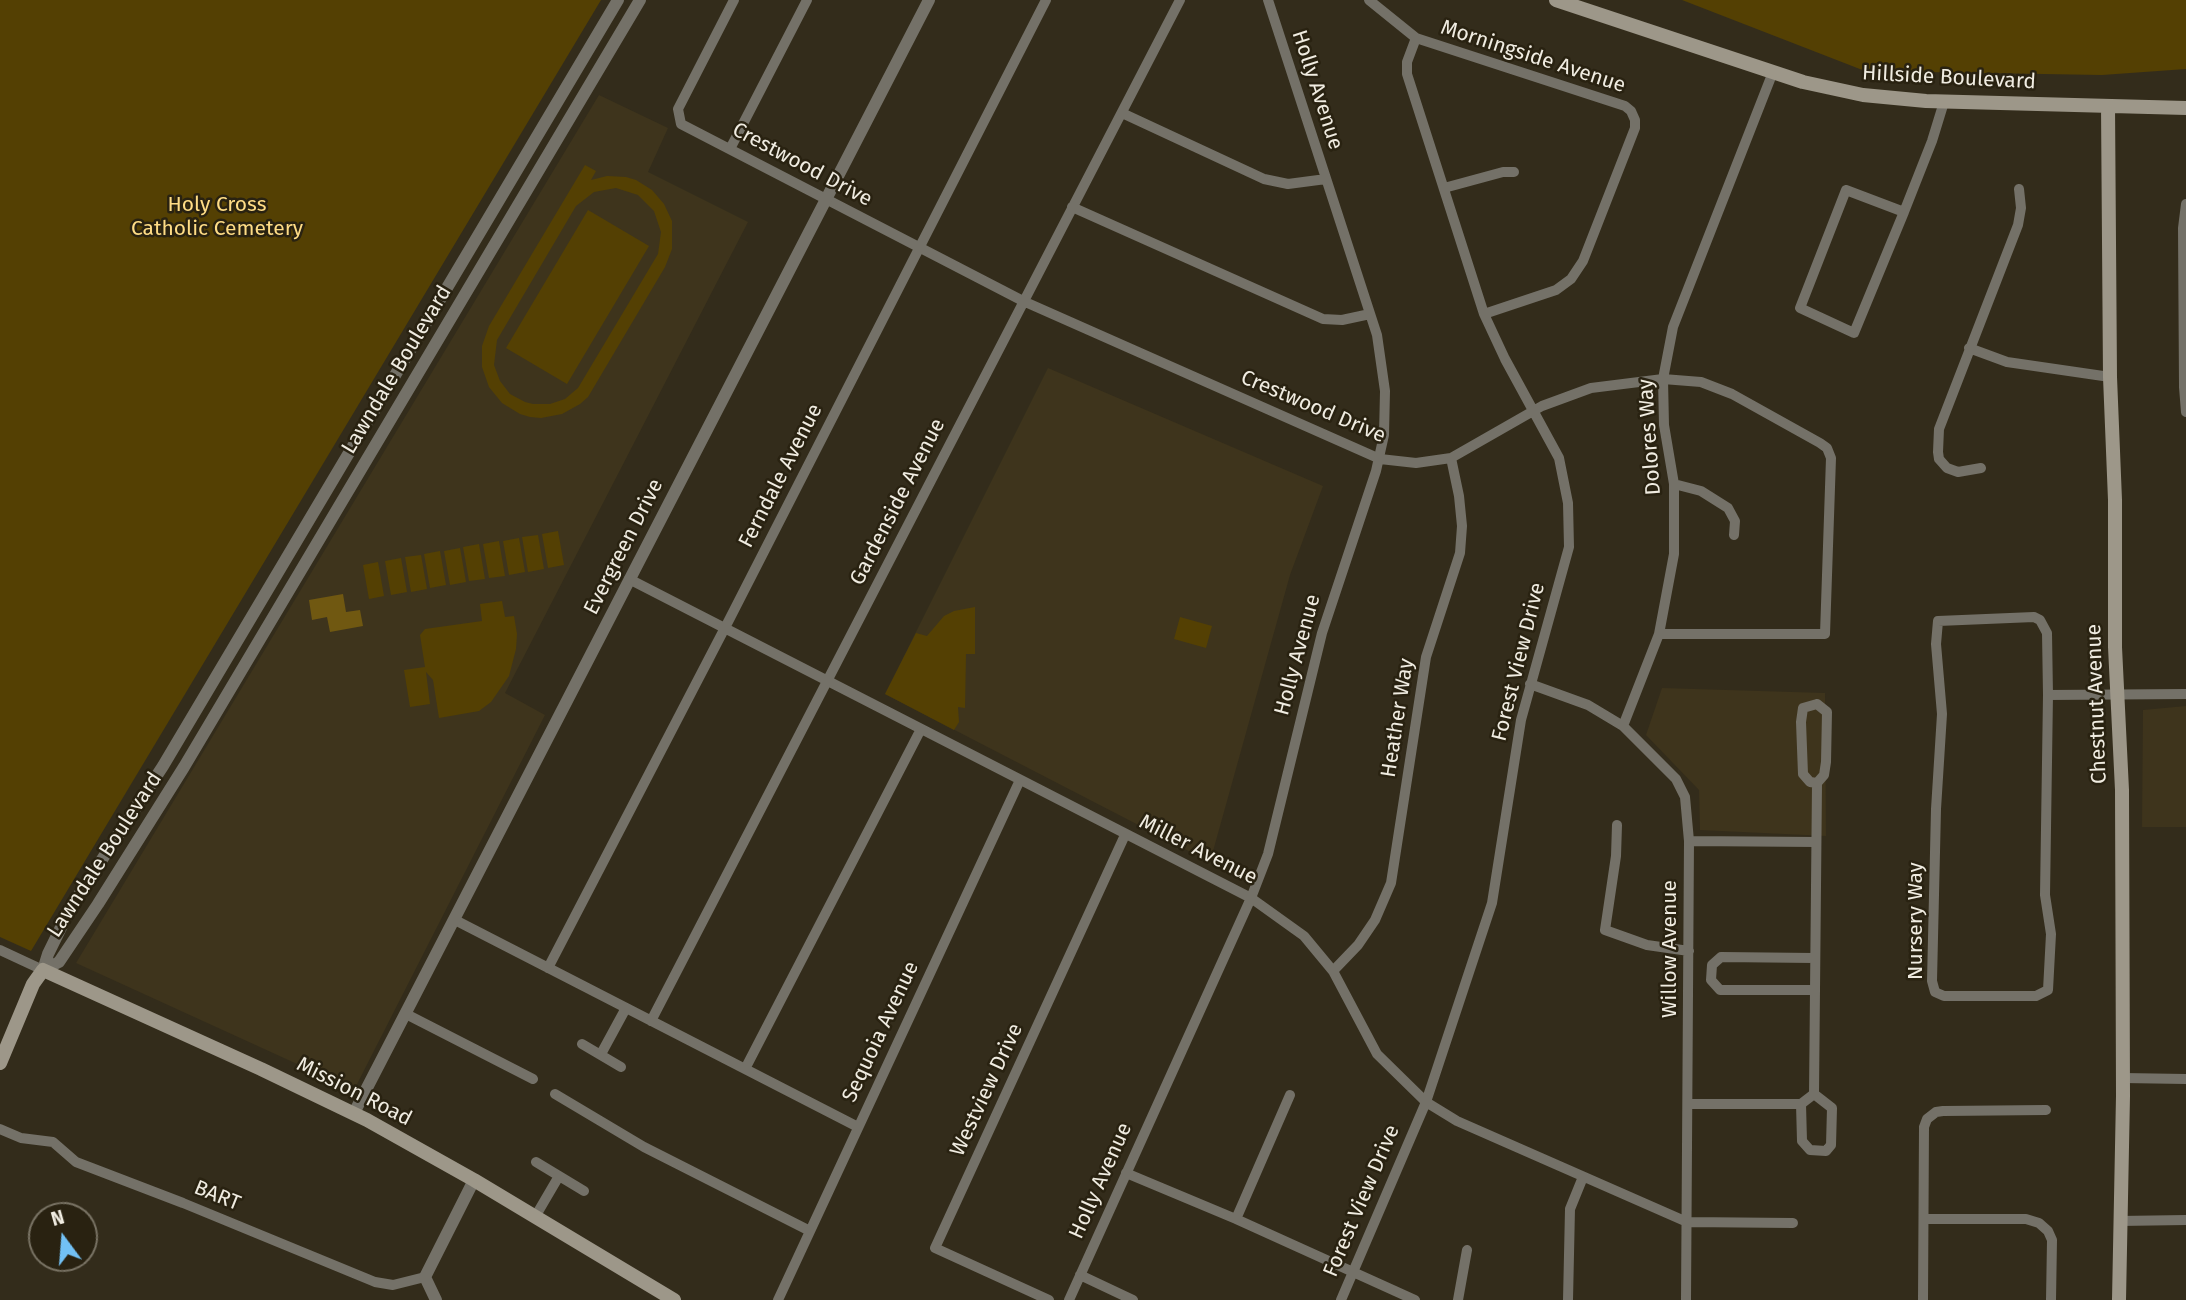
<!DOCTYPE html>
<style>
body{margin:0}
#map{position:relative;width:2186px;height:1300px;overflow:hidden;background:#332c1b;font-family:"Fira Sans",sans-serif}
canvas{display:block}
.north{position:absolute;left:28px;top:1202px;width:70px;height:70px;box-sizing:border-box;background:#292211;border:2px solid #797364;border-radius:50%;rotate:344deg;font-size:19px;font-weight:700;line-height:28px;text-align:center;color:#f0ece1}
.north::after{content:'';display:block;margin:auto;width:24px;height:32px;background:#72c1f5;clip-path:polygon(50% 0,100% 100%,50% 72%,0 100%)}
</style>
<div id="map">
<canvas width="2186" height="1300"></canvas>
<div class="north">N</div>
</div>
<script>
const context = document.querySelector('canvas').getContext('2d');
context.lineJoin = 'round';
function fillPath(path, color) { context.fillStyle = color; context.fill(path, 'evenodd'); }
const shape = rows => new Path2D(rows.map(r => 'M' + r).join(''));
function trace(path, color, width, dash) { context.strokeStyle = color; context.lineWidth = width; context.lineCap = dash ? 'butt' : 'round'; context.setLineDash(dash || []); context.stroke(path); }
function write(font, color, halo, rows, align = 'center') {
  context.font = font + ' "Fira Sans",sans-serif'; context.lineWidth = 5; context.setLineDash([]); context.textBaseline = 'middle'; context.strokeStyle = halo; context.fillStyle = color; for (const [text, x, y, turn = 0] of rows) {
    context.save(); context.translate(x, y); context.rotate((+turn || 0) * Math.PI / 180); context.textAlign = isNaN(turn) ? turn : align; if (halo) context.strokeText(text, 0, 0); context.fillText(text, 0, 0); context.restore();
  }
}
fillPath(shape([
 [599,95,668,128,648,172,748,222,505,693,545,715,354,1090,76,963],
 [1048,368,1323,486,1290,575,1210,862,885,694],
 [1662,688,1825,693,1826,836,1700,830,1699,790,1646,735],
 [2186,706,2186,827,2142,827,2143,710]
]), '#3e341c');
fillPath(shape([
 [0,0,601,0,31,951,0,937],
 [1682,0,2186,0,2186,69,2102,75,1865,71],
 [585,165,596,171,591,180,607,176,626,177,636,180,652,190,664,204,672,221,672,249,665,267,588,397,580,404,562,414,541,418,530,417,520,414,502,403,489,387,482,367,482,346,489,326],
 [616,188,638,195,654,211,661,232,658,254,578,388,565,399,550,404,533,404,525,402,510,394,500,381,494,365,497,340,576,206,594,192],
 [588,210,649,246,567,384,506,348],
 [558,531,564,565,548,568,542,534],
 [538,535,544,569,528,572,522,537],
 [519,538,525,572,509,575,503,541],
 [499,541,505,576,489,578,483,544],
 [479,544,485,579,469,581,463,547],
 [460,548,466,582,450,585,444,551],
 [440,551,446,585,430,588,424,554],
 [421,555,427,589,411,592,405,557],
 [401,558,407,592,391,595,385,561],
 [378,562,384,596,369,599,363,565],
 [502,601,505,617,514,616,517,634,516,649,509,676,491,702,479,711,439,718,433,680,426,672,430,704,410,707,404,670,425,667,420,635,425,629,482,621,480,604],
 [975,607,975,654,966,654,965,708,958,707,959,722,954,730,885,694,916,633,927,636,944,616,954,611],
 [1180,617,1212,626,1206,648,1174,639]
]), '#544003');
fillPath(shape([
 [343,594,346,612,360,610,363,626,330,632,327,617,312,620,309,600]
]), '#705811');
trace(shape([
 [734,0,678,109,681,124,1023,301,1380,459,1416,463,1451,458,1542,406,1591,388,1663,379,1701,382,1732,394,1820,443,1827,448,1831,458,1825,634,1659,634],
 [1369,0,1416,38,1625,106,1631,111,1635,120,1635,128,1583,261,1571,279,1556,290,1484,314],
 [1122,113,1264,179,1288,184,1326,179],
 [730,149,807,0],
 [1444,188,1503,172,1514,172],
 [1846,190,1904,212,1854,333,1800,308,1846,190],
 [2186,204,2183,228,2184,387,2186,412],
 [1072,207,1323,319,1342,320,1370,314],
 [1904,212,1932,141,1944,102],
 [1969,348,2007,362,2110,377],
 [1981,468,1958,472,1947,468,1939,459,1938,452,1939,429,2018,225,2021,208,2019,189],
 [1674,484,1701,491,1728,508,1735,521,1734,535],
 [629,579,1251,898,1304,936,1333,971,1377,1054,1426,1102,1457,1121,1687,1222,1793,1223],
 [2034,617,2040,620,2047,633,2048,695,2045,895,2051,934,2048,990,2036,996,1944,996,1935,992,1932,981,1936,809,1942,714,1936,644,1938,621,2034,617],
 [1530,684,1588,705,1623,726,1676,779,1685,797,1689,841,1686,1300],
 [2048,695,2186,694],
 [1817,704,1827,712,1826,762,1824,775,1817,783,1810,782,1803,774,1801,722,1803,708,1817,704],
 [1623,726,1659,634,1674,554,1674,484,1664,425,1663,379,1673,327,1773,72],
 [1617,825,1616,856,1605,930,1647,945,1689,951],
 [1689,841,1816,842],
 [455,920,858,1127],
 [0,950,43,970],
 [548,968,729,620,1046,0],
 [1333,971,1358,945,1375,920,1391,883,1426,657,1460,553,1462,526,1459,496,1451,458],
 [1814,990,1720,990,1711,980,1712,965,1721,957,1814,958],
 [406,1014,533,1079],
 [651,1021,1180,0],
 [582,1044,621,1067],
 [601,1054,626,1008],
 [745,1069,921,729],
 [2123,1078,2186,1079],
 [555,1094,644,1147,810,1231],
 [1814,1094,1832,1108,1831,1145,1826,1151,1810,1150,1802,1141,1801,1104,1814,1094,1817,783],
 [1688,1104,1801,1104],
 [0,1129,21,1138,53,1142,76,1162,183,1203,375,1282,393,1285,425,1277],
 [536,1162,584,1191],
 [1126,1173,1236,1219,1415,1300],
 [535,1217,559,1176],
 [1236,1219,1290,1095],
 [1924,1219,2026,1219,2039,1223,2048,1231,2052,1240,2051,1300],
 [2119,1221,2186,1220],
 [1080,1275,1133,1300],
 [778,1300,1020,780],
 [1049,1300,935,1248,1125,835],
 [1069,1300,1251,898,1268,854,1322,633,1376,471,1384,435,1385,391,1377,335,1268,0],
 [1341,1300,1426,1102,1492,903,1521,720,1569,547,1568,503,1559,458,1505,359,1484,314,1407,74,1407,62,1416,38],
 [1458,1300,1467,1250],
 [1568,1300,1570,1209,1583,1177],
 [1923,1300,1924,1127,1927,1119,1936,1112,1943,1111,2046,1110]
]), '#747168', 10);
trace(shape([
 [43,970,59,962,98,904,184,767,640,0],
 [43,970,48,954,71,907,163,766,618,0],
 [354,1113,929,0],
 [436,1300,425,1277,474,1180]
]), '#747168', 12);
trace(shape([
 [1556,0,1803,82,1863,95,1926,101,2186,108],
 [2108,106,2110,377,2115,500,2115,647,2122,790,2123,1096,2119,1300],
 [0,1063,33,984,43,970,261,1069,367,1120,474,1180,674,1300]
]), '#9d9789', 14);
write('21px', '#f0ece1', '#292211', [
 ["Morningside Avenue",1533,57,18],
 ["Hillside Boulevard",1949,78,3],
 ["Holly Avenue",1317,90,72],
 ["Crestwood Drive",802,165,28],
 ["Lawndale Boulevard",397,370,-59],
 ["Crestwood Drive",1313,407,23],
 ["Dolores Way",1650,437,-94],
 ["Ferndale Avenue",781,476,-63],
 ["Gardenside Avenue",898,502,-63],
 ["Evergreen Drive",624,547,-63],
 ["Holly Avenue",1298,655,-75],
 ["Forest View Drive",1519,662,-76],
 ["Chestnut Avenue",2097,704,-92],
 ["Heather Way",1398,718,-81],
 ["Miller Avenue",1198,850,27],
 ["Lawndale Boulevard",105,855,-57],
 ["Nursery Way",1916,921,-90],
 ["Willow Avenue",1670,949,-90],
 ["Sequoia Avenue",881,1032,-65],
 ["Westview Drive",987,1090,-65],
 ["Mission Road",354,1092,27],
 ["Holly Avenue",1101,1181,-66],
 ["BART",217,1196,22],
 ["Forest View Drive",1362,1201,-67]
]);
write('21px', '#fedc85', '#292211', [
 ["Holy Cross",217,205],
 ["Catholic Cemetery",217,229]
]);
</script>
